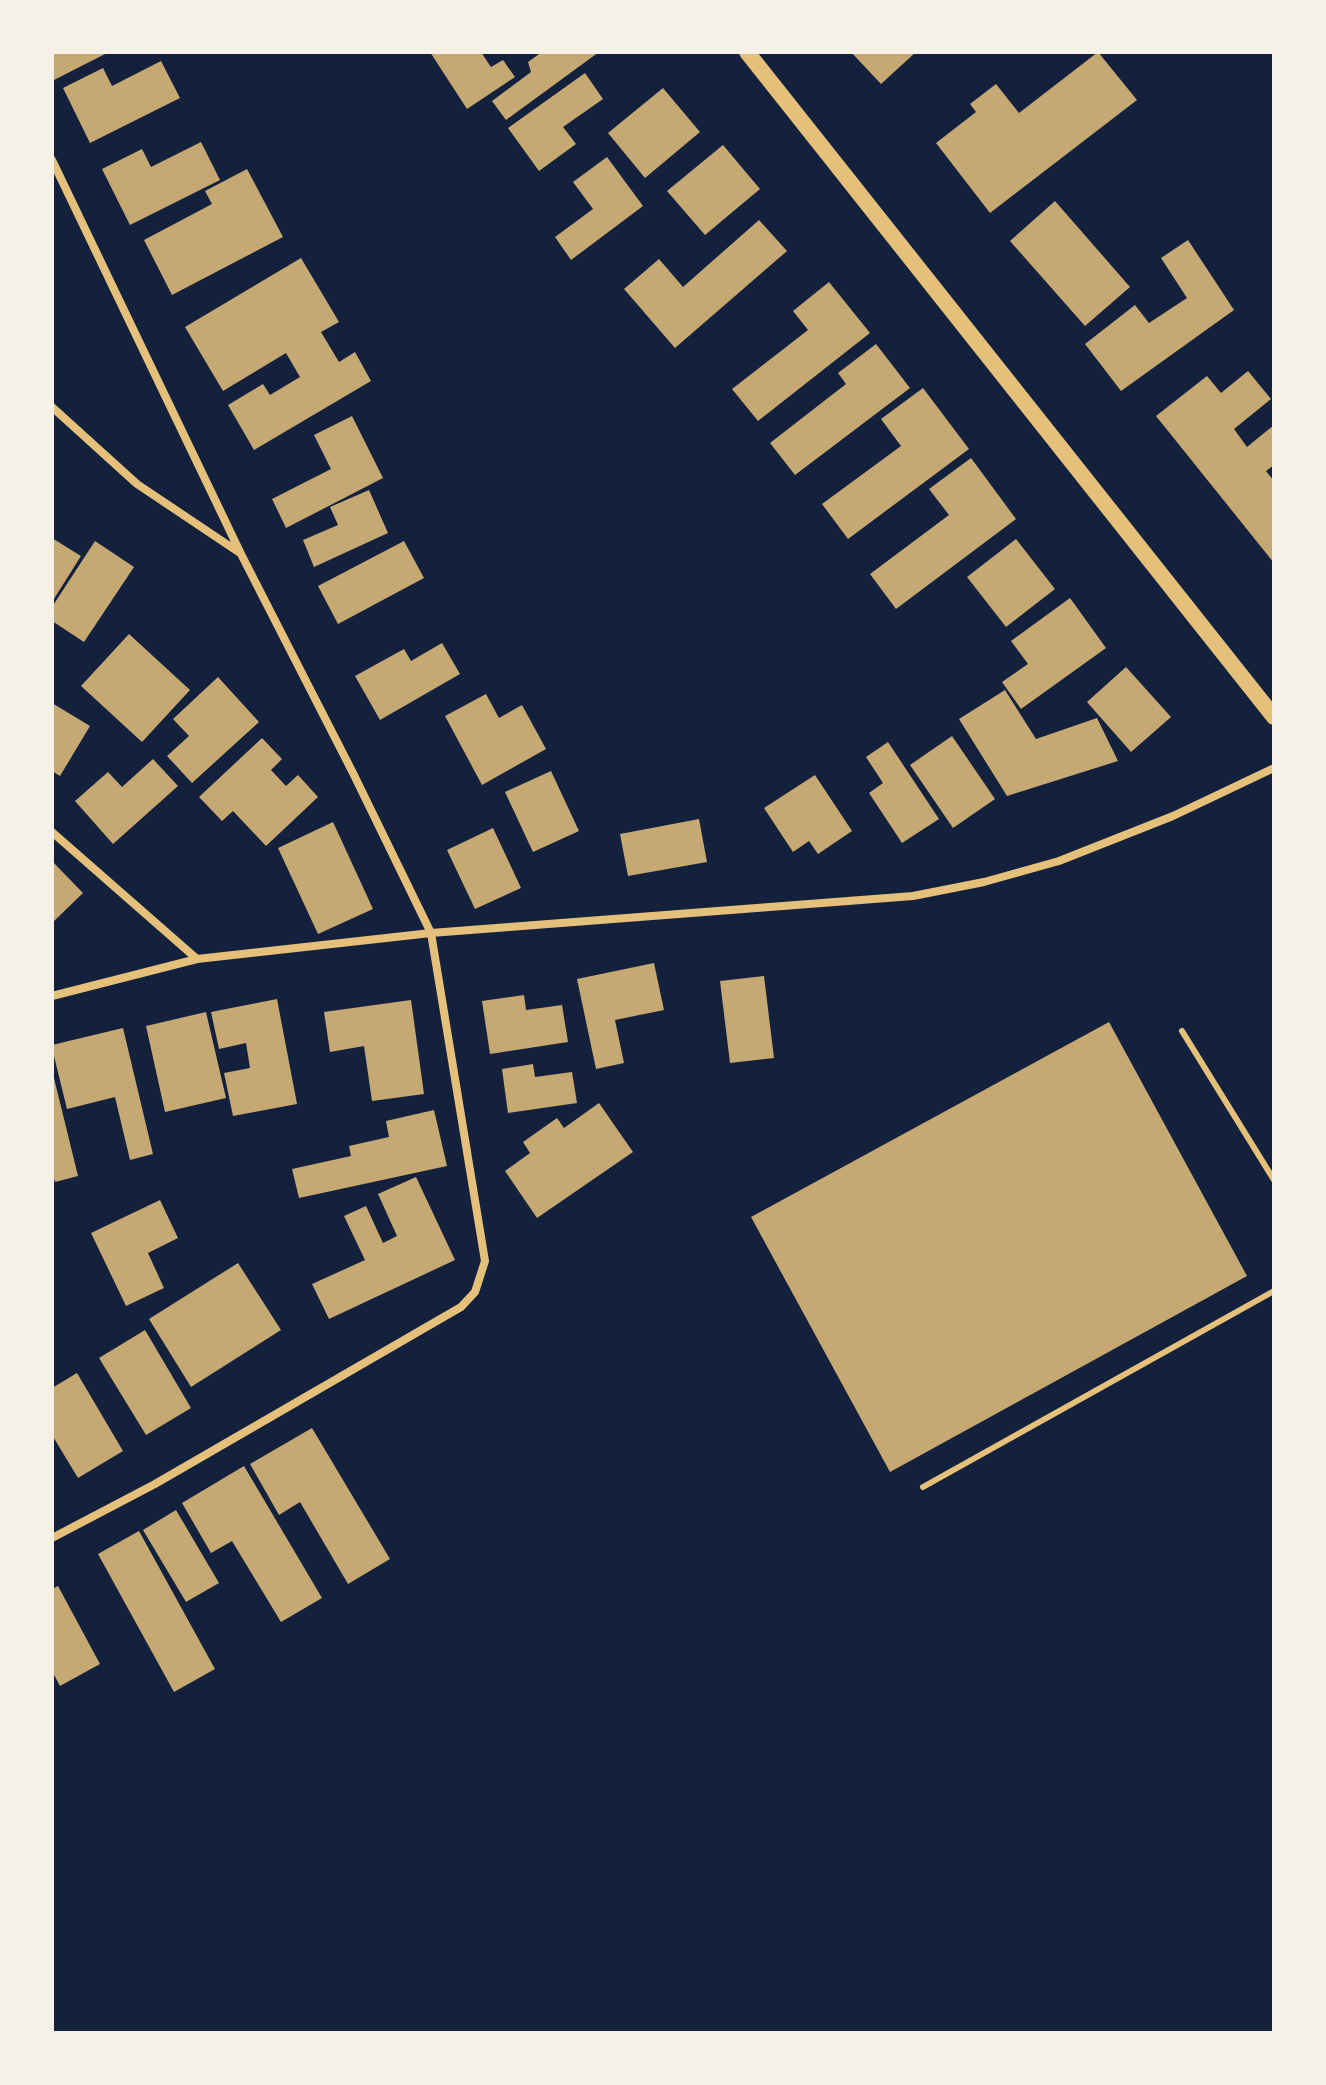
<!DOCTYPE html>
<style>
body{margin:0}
#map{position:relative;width:1326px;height:2085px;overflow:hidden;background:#14213d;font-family:"Exo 2",sans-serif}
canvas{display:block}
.frame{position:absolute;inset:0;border:54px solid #f6f1e7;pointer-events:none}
</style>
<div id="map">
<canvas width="1326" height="2085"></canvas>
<div class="frame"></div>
</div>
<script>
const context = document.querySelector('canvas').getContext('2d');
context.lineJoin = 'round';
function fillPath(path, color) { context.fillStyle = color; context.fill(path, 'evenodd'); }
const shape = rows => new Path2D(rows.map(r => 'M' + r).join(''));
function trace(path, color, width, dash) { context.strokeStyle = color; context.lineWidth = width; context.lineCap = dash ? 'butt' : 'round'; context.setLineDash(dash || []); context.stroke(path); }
fillPath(shape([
 [52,52,109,52,52,81],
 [430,52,481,52,491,67,503,60,515,77,467,109],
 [542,52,599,52,506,120,492,101,531,72,528,62],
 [851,52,916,52,881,84],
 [1098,52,1137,100,990,213,936,143,976,112,970,104,996,84,1019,113],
 [161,61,180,98,90,143,63,88,103,68,112,86],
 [585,73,603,99,563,127,576,144,539,171,508,128],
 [663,88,700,132,645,178,608,133],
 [201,142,220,180,130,225,102,169,142,149,151,167],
 [723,145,760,189,705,235,667,191],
 [607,157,643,206,571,260,555,237,593,209,573,182],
 [247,169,283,237,172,295,144,240,212,204,205,191],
 [1055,201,1130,287,1085,326,1010,241],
 [759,220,787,251,675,348,624,289,659,259,683,287],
 [1188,240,1234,310,1121,391,1085,344,1135,305,1149,323,1187,298,1161,258],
 [301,258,339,322,321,332,339,362,355,352,371,381,254,450,228,405,263,384,270,395,300,377,286,353,223,391,185,327],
 [829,282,870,333,758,421,732,389,808,330,793,311],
 [876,344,910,388,795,475,770,443,846,384,838,373],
 [1248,371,1271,399,1234,429,1247,447,1274,425,1274,465,1266,471,1274,481,1274,563,1156,416,1207,376,1221,393],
 [923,388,969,449,848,539,822,504,901,446,881,419],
 [352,416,383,478,286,528,272,499,331,469,314,435],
 [971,458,1016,519,896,609,870,574,949,515,929,489],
 [369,490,388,533,314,567,303,540,338,525,330,507],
 [52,538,81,556,52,602],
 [1016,539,1055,589,1006,627,967,577],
 [95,541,134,567,84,642,52,621,52,607],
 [404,541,424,578,338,624,318,586],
 [1070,598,1106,648,1021,709,1002,682,1028,664,1011,641],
 [129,634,190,690,142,742,81,686],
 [442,643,460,674,380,720,355,676,404,649,411,661],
 [1126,667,1171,717,1131,752,1087,702],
 [218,677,259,722,192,783,167,756,189,736,173,719],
 [1005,690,1036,739,1097,718,1118,761,1007,796,959,719],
 [486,694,499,718,522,705,546,749,482,785,445,716],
 [52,703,90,726,60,776,52,771],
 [952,736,995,799,953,828,910,765],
 [262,738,282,759,271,770,286,786,298,775,318,797,266,846,233,811,222,821,199,797],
 [888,742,939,819,902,843,869,793,883,783,866,757],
 [153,759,178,786,113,844,75,801,108,772,122,787],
 [551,771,579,831,533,852,505,792],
 [815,775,852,831,818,854,809,841,793,852,764,808],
 [699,819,707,862,628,876,620,834],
 [333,822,373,909,318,934,278,848],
 [493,828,521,888,475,909,447,850],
 [52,861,83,893,52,923],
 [654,963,664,1010,615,1020,624,1063,596,1069,577,979],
 [764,976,774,1058,730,1063,720,981],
 [524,995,526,1010,562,1005,568,1042,490,1054,482,1001],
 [277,999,297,1104,233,1116,224,1073,250,1068,246,1043,219,1049,211,1012],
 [411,1000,424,1094,372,1101,364,1046,330,1052,324,1012],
 [206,1012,226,1098,165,1112,146,1026],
 [1109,1022,1247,1276,890,1472,751,1217],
 [123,1028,153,1154,130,1160,115,1097,67,1109,52,1048,52,1045],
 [533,1064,535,1077,572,1072,577,1103,508,1113,502,1069],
 [53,1074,78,1176,55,1182,52,1171],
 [599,1103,633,1152,537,1218,505,1171,530,1153,523,1142,557,1118,564,1128],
 [434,1110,447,1166,299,1198,292,1169,351,1156,349,1146,389,1137,386,1121],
 [416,1177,455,1260,329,1319,312,1284,365,1260,344,1216,366,1206,383,1243,397,1236,378,1194],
 [160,1200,178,1238,148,1253,164,1288,126,1306,91,1233],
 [238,1263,281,1330,191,1387,149,1319],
 [145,1330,191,1408,146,1435,99,1358],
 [77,1373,123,1451,78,1478,52,1435,52,1388],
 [312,1428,390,1559,348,1584,300,1502,279,1515,250,1464],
 [244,1466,322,1598,281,1622,232,1541,211,1553,182,1503],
 [176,1510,219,1583,186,1602,143,1530],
 [139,1531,215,1669,174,1692,98,1554],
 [58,1586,100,1664,60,1686,52,1671,52,1589]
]), '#c6a872');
trace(shape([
 [1182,1031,1274,1180],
 [923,1487,1274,1291]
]), '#e5c07b', 6);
trace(shape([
 [52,160,241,554,353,773,431,933,485,1261,475,1292,461,1307,155,1484,52,1538],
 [52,407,137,484,240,553],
 [52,832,197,959],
 [52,996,197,959,431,933,913,896,984,882,1059,861,1173,816,1274,768]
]), '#e5c07b', 8);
trace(shape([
 [747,52,1274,717]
]), '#e5c07b', 16);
</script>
